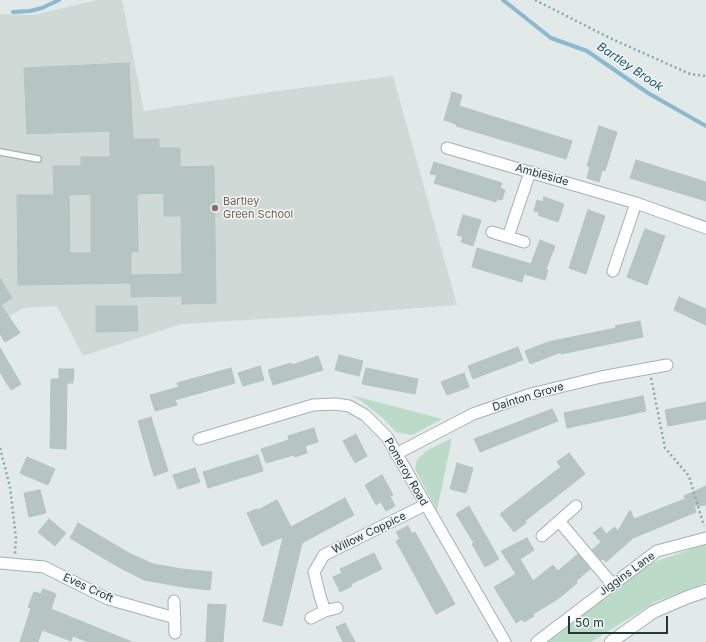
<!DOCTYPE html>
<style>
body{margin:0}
#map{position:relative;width:706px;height:642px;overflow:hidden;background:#e1eae8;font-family:Inter,sans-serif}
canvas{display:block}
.scale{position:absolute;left:568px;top:616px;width:100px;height:18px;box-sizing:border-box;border:2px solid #223a37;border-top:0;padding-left:5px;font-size:12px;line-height:14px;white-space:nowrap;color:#223a37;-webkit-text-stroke:3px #f1f7f5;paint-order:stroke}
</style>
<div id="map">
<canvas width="706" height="642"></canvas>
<div class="scale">50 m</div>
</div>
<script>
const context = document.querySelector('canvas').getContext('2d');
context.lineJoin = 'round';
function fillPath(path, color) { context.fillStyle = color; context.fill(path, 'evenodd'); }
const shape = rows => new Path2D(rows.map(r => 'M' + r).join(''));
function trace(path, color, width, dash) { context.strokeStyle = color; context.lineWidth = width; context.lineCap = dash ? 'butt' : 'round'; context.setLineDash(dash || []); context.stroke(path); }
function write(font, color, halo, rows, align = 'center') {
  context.font = font + ' Inter,sans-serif'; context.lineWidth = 3; context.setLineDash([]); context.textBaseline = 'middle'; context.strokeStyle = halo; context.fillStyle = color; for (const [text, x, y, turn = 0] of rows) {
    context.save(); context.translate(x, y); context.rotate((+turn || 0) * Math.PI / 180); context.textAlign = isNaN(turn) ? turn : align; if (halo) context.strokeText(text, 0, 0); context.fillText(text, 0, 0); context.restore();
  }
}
fillPath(shape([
 [98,0,122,0,144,111,270,92,393,76,457,305,328,315,181,324,83,356,57,306,23,308,0,322,0,14,33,15]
]), '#cfdad7');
fillPath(shape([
 [351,395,442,419,412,435,396,432,383,418,361,401],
 [452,438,437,510,415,469,417,460,426,451],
 [706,544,706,583,655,602,591,642,545,642,651,563]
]), '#bbdac8');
trace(shape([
 [503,0,551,38,587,51,648,93,706,126],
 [13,12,30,11,42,8,59,0]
]), '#8cb9cd', 4);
const building = shape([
 [129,63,133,139,159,139,159,148,180,148,180,167,214,166,216,303,182,304,182,296,131,297,131,275,182,274,181,216,164,216,164,193,137,194,138,252,131,252,131,283,18,285,17,195,54,195,53,166,81,166,81,157,110,157,110,131,27,134,24,68,129,63],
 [91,194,91,253,70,253,69,195,91,194],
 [452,92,462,95,459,106,572,141,566,159,456,126,456,124,444,120,452,92],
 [599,126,617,132,605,171,602,170,599,182,587,178,590,167,587,166,599,126],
 [636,160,706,182,706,201,630,178,636,160],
 [434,162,502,183,500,188,505,190,502,200,497,199,496,202,434,183,437,175,430,174,434,162],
 [544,197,564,204,558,222,538,215,539,212,534,211,537,200,543,202,544,197],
 [588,210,605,216,586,274,569,268,588,210],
 [463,215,481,220,473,246,461,242,463,237,457,235,463,215],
 [645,229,665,236,647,285,627,277,645,229],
 [540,240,555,246,546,269,548,270,545,280,524,274,522,282,472,267,477,248,531,264,540,240],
 [0,278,12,298,1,305,20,333,5,342,0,334,0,278],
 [679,297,706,309,706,325,674,310,679,297],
 [96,306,137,306,138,331,96,332,96,306],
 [640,321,643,337,561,354,561,352,530,364,525,351,548,342,616,328,615,326,640,321],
 [518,347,523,360,473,379,468,366,518,347],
 [0,348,21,384,11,390,0,372,0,348],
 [339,355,363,361,359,376,335,370,339,355],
 [318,356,323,370,273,385,268,370,291,363,292,365,318,356],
 [260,366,264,380,243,386,238,373,260,366],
 [231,368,235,383,175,400,177,405,155,411,150,395,179,387,177,383,231,368],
 [366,368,418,379,415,394,362,384,366,368],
 [59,369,74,369,73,383,67,383,66,449,50,448,51,379,59,379,59,369],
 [464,373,469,387,447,395,441,382,464,373],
 [643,396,646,411,567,428,564,413,643,396],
 [706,402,706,419,668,426,665,410,706,402],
 [552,409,558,421,480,452,474,439,552,409],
 [151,417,168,471,154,476,138,421,151,417],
 [314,428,318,442,305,446,307,453,295,457,294,455,266,463,261,449,289,440,288,436,314,428],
 [356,434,367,456,355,463,343,441,356,434],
 [569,453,585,474,525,521,526,523,514,532,500,514,561,467,557,462,569,453],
 [258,455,263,471,208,488,203,472,258,455],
 [27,457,55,469,48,485,20,473,27,457],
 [457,463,473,468,466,493,450,489,457,463],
 [195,468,200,482,178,489,173,475,195,468],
 [382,475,393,495,390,496,395,506,386,511,381,502,376,505,365,485,382,475],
 [706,486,706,505,694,506,696,512,633,538,606,562,603,559,601,560,592,550,601,542,593,533,601,527,606,534,615,527,618,531,630,510,634,519,685,499,684,496,706,486],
 [40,490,46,513,29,517,24,493,40,490],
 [345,498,354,515,302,543,282,626,263,621,283,537,262,546,247,513,257,509,258,510,277,500,291,527,345,498],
 [469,506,499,559,485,567,472,544,474,543,456,514,469,506],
 [49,519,66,533,55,546,38,532,49,519],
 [78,523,129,553,153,564,181,569,212,572,210,590,183,587,144,580,115,565,70,538,78,523],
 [408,526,412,534,415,532,455,604,436,614,396,541,400,539,396,532,408,526],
 [527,538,534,550,520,559,533,581,553,565,558,571,578,554,590,569,576,581,577,583,558,599,533,614,534,616,524,622,522,619,516,623,494,587,516,574,501,551,527,538],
 [374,553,382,569,351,584,352,586,340,592,333,577,342,573,340,569,374,553],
 [43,589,56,594,51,609,132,642,88,642,73,636,71,641,42,630,38,642,20,642,31,608,28,607,34,592,41,594,43,589],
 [208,604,226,605,223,642,206,642,208,604],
 [345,623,355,642,343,642,336,627,345,623]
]);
fillPath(building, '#b6c5c1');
trace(building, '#b4c4bf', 1);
const service = shape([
 [0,152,38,159]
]);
const minor = shape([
 [447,148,636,203,706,228],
 [492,232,524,242],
 [508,237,530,172],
 [613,271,636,203],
 [199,439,313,405,336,404,349,406,365,415,387,437,505,642],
 [396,454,473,414,531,394,601,377,667,365],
 [576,506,559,521,612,584],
 [542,536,559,521],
 [0,563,44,567,108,599,175,618],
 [174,601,175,633],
 [325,611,320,596,314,572,324,555,425,505],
 [311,618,325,611,337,608],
 [537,642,657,551,706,538]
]);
const tertiary = shape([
 [611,642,653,612,688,597,706,591]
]);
trace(service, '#a4b2af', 8);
trace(minor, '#a4b2af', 13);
trace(tertiary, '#a4b2af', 14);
trace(shape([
 [535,0,612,39,690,74,706,76],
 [651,378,665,448,689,476,704,526],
 [0,448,10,487,16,538,15,554]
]), '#83aca5', 2.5, [2, 3]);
trace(service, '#fff', 5.5);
trace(minor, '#fff', 11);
trace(tertiary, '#fff', 12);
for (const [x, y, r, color] of [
 [215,208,4,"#8d6e63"]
]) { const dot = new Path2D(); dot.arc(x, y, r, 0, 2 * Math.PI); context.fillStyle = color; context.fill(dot); trace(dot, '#f1f7f5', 1.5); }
write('11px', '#223a37', '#f1f7f5', [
 ["Ambleside",542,175,16],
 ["Dainton Grove",528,397,-17],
 ["Pomeroy Road",406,472,60],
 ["Willow Coppice",369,533,-26],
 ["Jiggins Lane",627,574,-36],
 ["Eves Croft",88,588,25]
]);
write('11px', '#785e54', '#f1f7f5', [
 ["Bartley",223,202],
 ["Green School",223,215]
], 'left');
write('italic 12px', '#205872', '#f1f7f5', [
 ["Bartley Brook",630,67,34]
]);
</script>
